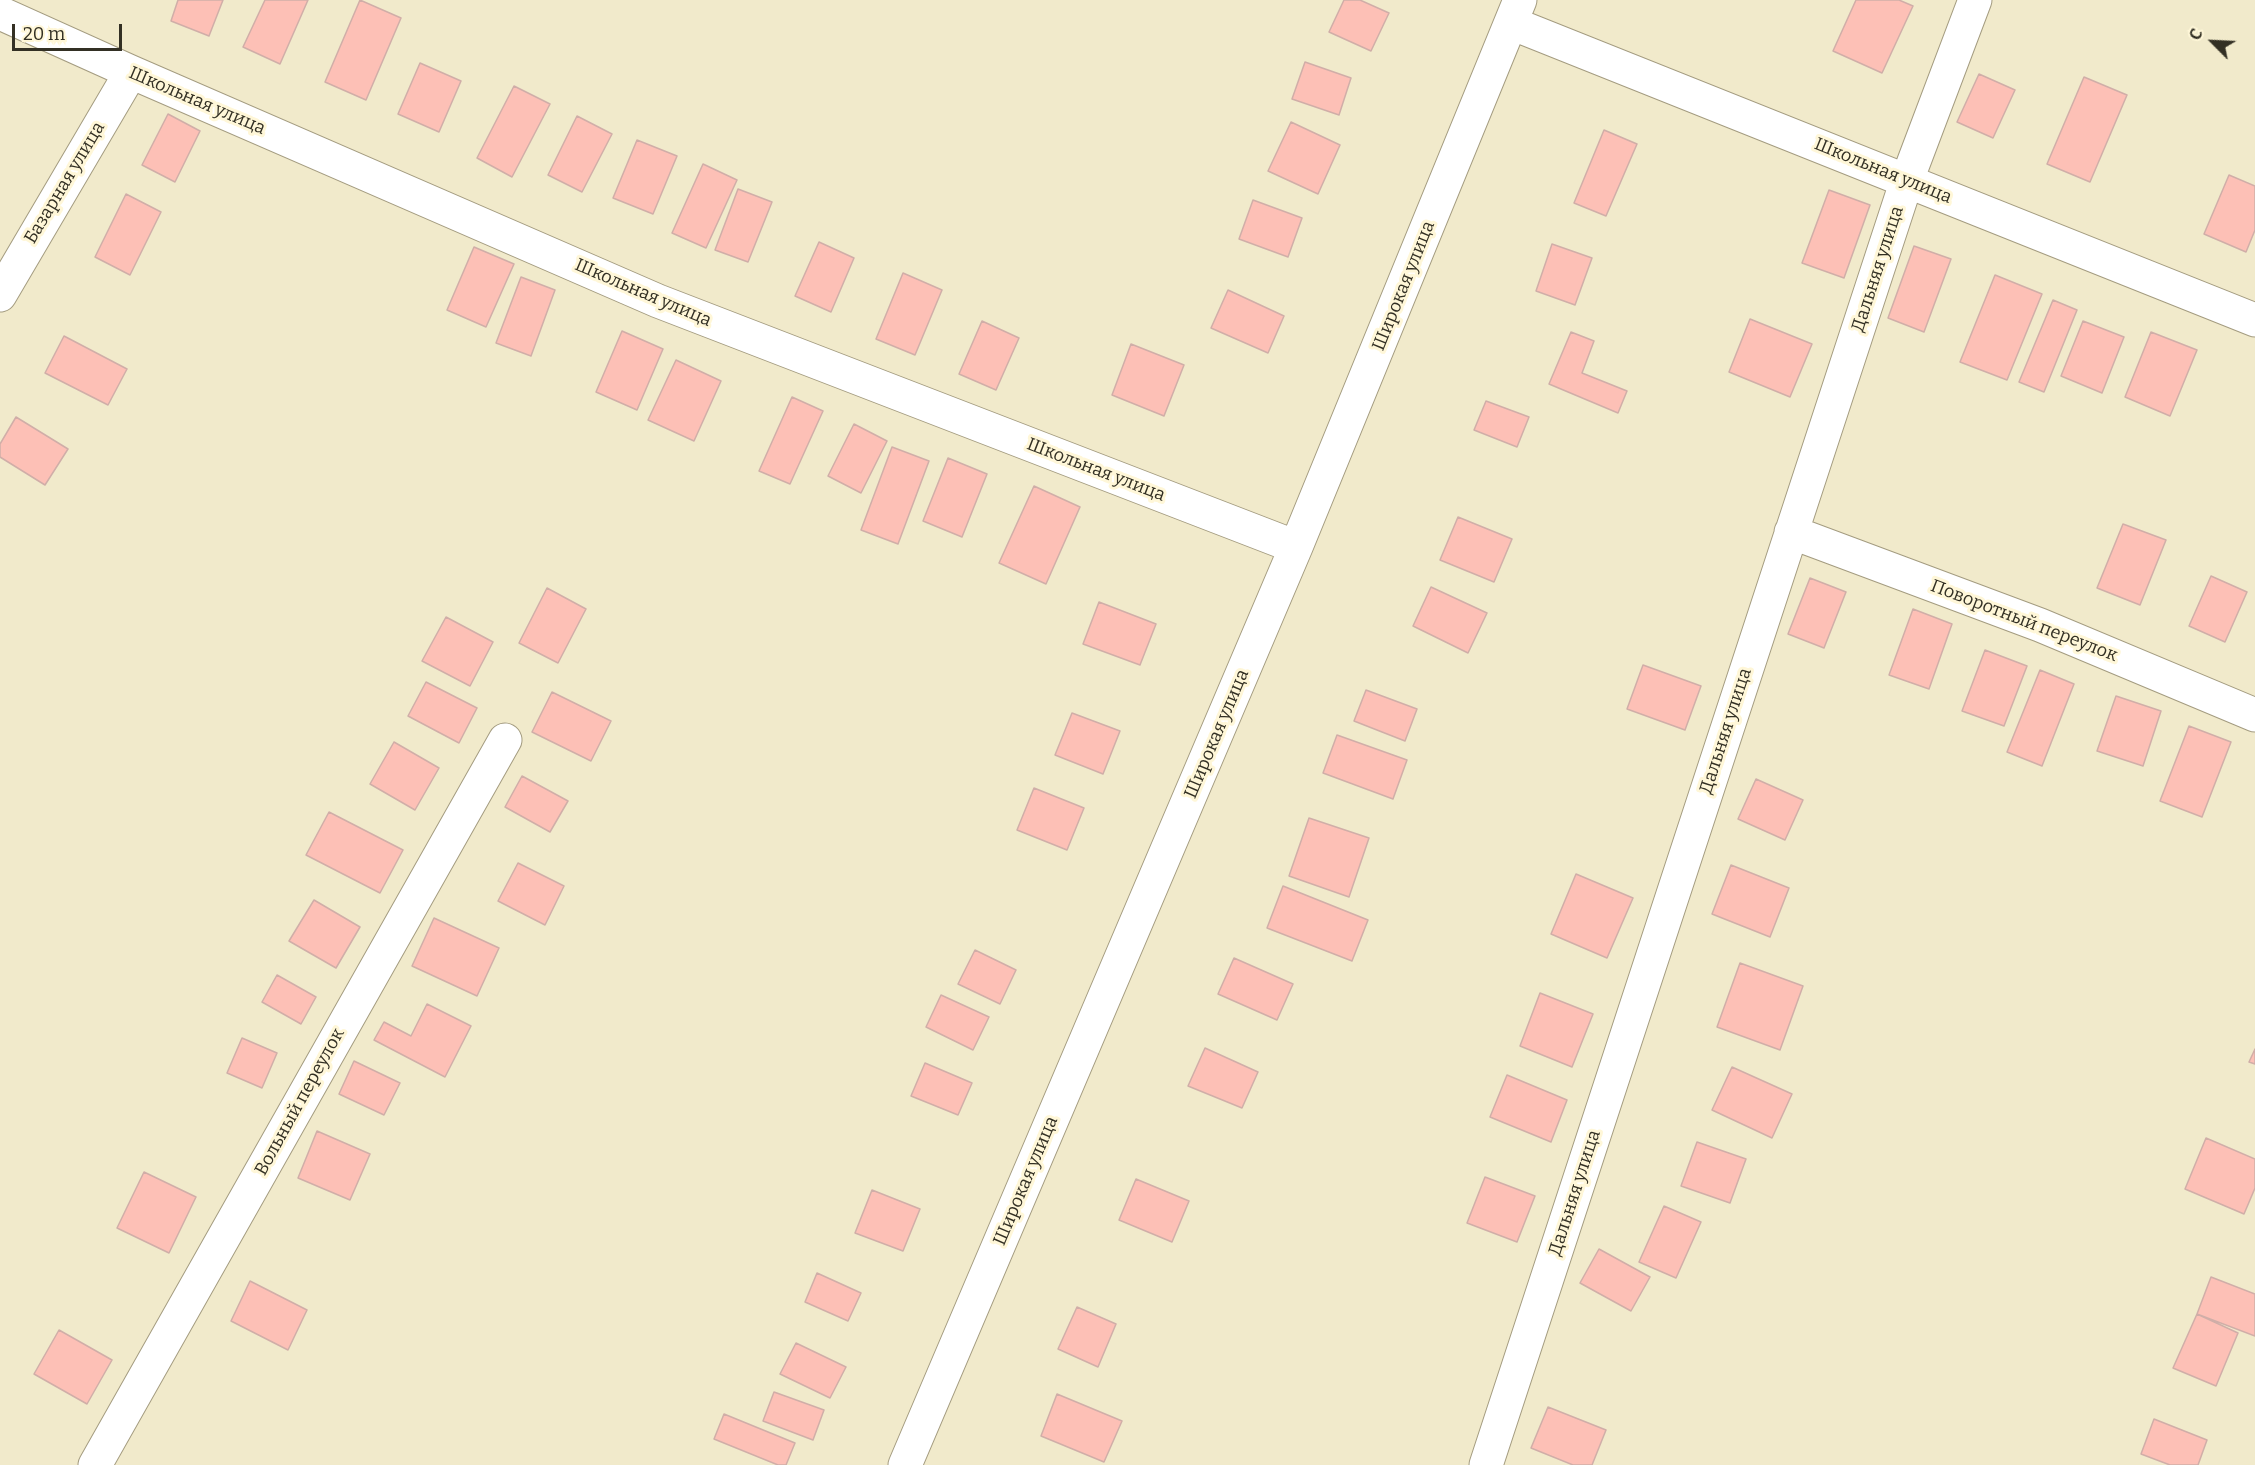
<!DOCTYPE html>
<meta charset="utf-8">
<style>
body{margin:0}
#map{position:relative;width:2255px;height:1465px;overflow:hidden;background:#f1eacb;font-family:Bitter,serif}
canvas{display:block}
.north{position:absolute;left:2183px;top:12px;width:60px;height:60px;-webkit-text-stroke:4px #fff7d8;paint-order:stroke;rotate:294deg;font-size:16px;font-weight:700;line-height:24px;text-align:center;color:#333024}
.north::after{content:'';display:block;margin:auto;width:21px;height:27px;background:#333024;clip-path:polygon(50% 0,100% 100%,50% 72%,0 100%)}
.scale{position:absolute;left:12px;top:24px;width:110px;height:27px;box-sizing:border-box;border:3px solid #333024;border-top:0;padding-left:8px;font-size:18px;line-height:21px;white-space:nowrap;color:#333024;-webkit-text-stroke:4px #fff7d8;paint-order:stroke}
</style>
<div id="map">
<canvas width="2255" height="1465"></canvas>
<div class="north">С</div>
<div class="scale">20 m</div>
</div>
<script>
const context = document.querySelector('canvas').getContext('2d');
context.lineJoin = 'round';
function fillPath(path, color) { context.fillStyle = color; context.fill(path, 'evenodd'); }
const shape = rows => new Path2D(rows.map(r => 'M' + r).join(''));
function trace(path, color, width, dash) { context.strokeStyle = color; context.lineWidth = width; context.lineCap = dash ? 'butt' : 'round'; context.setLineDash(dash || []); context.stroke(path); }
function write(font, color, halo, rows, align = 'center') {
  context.font = font + ' Bitter,serif'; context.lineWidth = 6; context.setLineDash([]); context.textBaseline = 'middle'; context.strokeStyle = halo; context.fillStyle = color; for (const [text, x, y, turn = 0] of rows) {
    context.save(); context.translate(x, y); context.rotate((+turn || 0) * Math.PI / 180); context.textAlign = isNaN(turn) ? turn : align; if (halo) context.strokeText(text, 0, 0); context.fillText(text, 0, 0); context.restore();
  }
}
const building = shape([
 [178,0,223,0,209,36,171,21,178,0],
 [265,0,308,0,280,64,243,47,265,0],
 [360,0,401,18,366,100,325,82,360,0],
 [1344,0,1360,0,1389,13,1371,51,1329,32,1344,0],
 [1856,0,1899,0,1913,6,1882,73,1833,51,1856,0],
 [1305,62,1351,78,1339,115,1292,99,1305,62],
 [420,63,461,81,439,132,398,114,420,63],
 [1979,74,2015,90,1993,138,1957,122,1979,74],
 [2084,77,2127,95,2090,182,2047,164,2084,77],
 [514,86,550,104,512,177,477,158,514,86],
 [168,114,200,131,175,182,142,165,168,114],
 [577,116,612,134,582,192,548,175,577,116],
 [1291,122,1340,145,1318,194,1268,171,1291,122],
 [1604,130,1637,144,1606,216,1574,203,1604,130],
 [637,140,677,156,653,214,613,198,637,140],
 [703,164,737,180,706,248,672,233,703,164],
 [2229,175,2255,186,2255,230,2246,252,2204,234,2229,175],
 [738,189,772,202,748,262,715,250,738,189],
 [1829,190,1870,205,1844,278,1802,263,1829,190],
 [126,194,161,212,130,275,95,257,126,194],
 [1253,200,1302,218,1288,257,1239,239,1253,200],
 [819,242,854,258,831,312,795,296,819,242],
 [1552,244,1592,258,1575,305,1536,291,1552,244],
 [1914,246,1951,259,1924,332,1888,318,1914,246],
 [474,247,514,264,486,327,447,310,474,247],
 [903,273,942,290,915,355,876,339,903,273],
 [1995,275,2042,294,2007,380,1960,362,1995,275],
 [521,277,555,290,531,356,496,343,521,277],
 [1228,290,1284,316,1268,353,1211,328,1228,290],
 [2053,300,2077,310,2044,392,2019,382,2053,300],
 [1750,319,1812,344,1790,397,1729,372,1750,319],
 [982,321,1019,338,996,390,959,374,982,321],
 [2083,321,2124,337,2102,393,2061,376,2083,321],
 [622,331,663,349,637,410,596,392,622,331],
 [1571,332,1594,341,1582,373,1627,391,1618,413,1549,384,1571,332],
 [2151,332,2197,350,2170,416,2125,397,2151,332],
 [64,336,127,369,108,405,45,373,64,336],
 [1131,344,1184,365,1164,416,1112,395,1131,344],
 [676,360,721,381,694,441,648,420,676,360],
 [792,397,823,411,790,484,759,471,792,397],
 [1486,401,1529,417,1517,447,1474,430,1486,401],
 [16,417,68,449,45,485,0,457,0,444,16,417],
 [854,424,887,441,861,493,828,476,854,424],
 [892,447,929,461,898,544,861,530,892,447],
 [948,458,987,474,962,537,923,521,948,458],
 [1034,486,1080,507,1046,584,999,563,1034,486],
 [1458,517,1512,539,1494,582,1440,560,1458,517],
 [2123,524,2166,540,2140,605,2097,588,2123,524],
 [2211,576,2247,592,2225,642,2189,626,2211,576],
 [1810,578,1846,592,1824,648,1788,634,1810,578],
 [1431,587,1487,613,1468,653,1413,626,1431,587],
 [547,588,586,609,558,663,519,643,547,588],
 [1099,602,1156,624,1140,665,1083,644,1099,602],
 [1913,609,1952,624,1929,689,1889,675,1913,609],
 [446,617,493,642,470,686,422,661,446,617],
 [1985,650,2027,666,2004,726,1962,711,1985,650],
 [1643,665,1701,686,1685,730,1627,709,1643,665],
 [2040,670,2074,684,2042,766,2007,752,2040,670],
 [426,682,477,708,459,743,408,716,426,682],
 [1366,690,1417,709,1405,741,1354,721,1366,690],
 [552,692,611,721,591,761,532,732,552,692],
 [2116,696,2161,711,2143,766,2097,751,2116,696],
 [1072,713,1120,731,1103,774,1055,755,1072,713],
 [2189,726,2231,742,2202,817,2160,801,2189,726],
 [1337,735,1407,760,1393,799,1323,773,1337,735],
 [394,742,439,768,415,810,370,784,394,742],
 [522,776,568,801,550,832,505,807,522,776],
 [1756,779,1803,800,1785,840,1738,819,1756,779],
 [1034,788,1084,808,1067,850,1017,830,1034,788],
 [329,812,403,850,380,893,306,855,329,812],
 [1309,818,1369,838,1349,897,1289,876,1309,818],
 [518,863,564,886,545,925,498,901,518,863],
 [1731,865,1789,888,1770,937,1712,914,1731,865],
 [1576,874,1633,898,1607,958,1551,934,1576,874],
 [1283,886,1368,920,1352,961,1267,928,1283,886],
 [314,900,360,927,336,968,289,941,314,900],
 [434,918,499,948,477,996,412,966,434,918],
 [975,950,1016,970,1000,1004,958,984,975,950],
 [1234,958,1293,984,1277,1020,1218,994,1234,958],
 [1740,963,1803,986,1780,1050,1717,1027,1740,963],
 [277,975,316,997,301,1024,262,1002,277,975],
 [1540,993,1593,1014,1572,1067,1520,1046,1540,993],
 [941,995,989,1017,973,1050,926,1027,941,995],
 [427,1004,471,1026,445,1077,374,1040,384,1022,411,1036,427,1004],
 [242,1038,277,1053,262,1088,227,1073,242,1038],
 [1205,1048,1258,1072,1242,1108,1188,1086,1205,1048],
 [2255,1049,2255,1064,2249,1062,2255,1049],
 [354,1061,400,1083,384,1115,339,1094,354,1061],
 [925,1063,972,1083,958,1115,911,1096,925,1063],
 [1732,1067,1792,1094,1772,1138,1712,1110,1732,1067],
 [1507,1075,1567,1100,1551,1142,1490,1117,1507,1075],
 [317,1131,370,1154,350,1200,298,1178,317,1131],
 [2206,1138,2255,1159,2255,1188,2244,1214,2185,1189,2206,1138],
 [1697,1142,1746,1159,1730,1203,1681,1186,1697,1142],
 [144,1172,196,1197,169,1253,117,1228,144,1172],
 [1485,1177,1535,1196,1517,1242,1467,1223,1485,1177],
 [1136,1179,1189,1201,1172,1242,1119,1220,1136,1179],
 [872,1190,920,1209,903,1251,855,1233,872,1190],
 [1664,1206,1701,1222,1676,1278,1639,1262,1664,1206],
 [1599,1249,1650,1277,1631,1311,1580,1283,1599,1249],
 [817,1273,861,1293,848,1321,805,1302,817,1273],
 [2211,1277,2255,1294,2255,1336,2197,1314,2211,1277],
 [250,1281,307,1310,288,1350,231,1321,250,1281],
 [1077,1307,1116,1324,1098,1367,1058,1349,1077,1307],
 [2197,1314,2238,1333,2216,1386,2173,1368,2197,1314],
 [59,1330,112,1360,87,1404,34,1374,59,1330],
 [796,1343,846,1367,830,1398,780,1374,796,1343],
 [774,1392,824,1410,813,1440,763,1421,774,1392],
 [1057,1394,1122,1421,1104,1462,1041,1436,1057,1394],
 [1548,1407,1606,1430,1592,1465,1573,1465,1531,1448,1548,1407],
 [724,1414,795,1443,786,1465,778,1465,714,1439,724,1414],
 [2154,1419,2207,1440,2198,1465,2170,1465,2141,1454,2154,1419]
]);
fillPath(building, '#fdc0b6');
trace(building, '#d0aea8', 1.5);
const street = shape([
 [0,13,131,72,658,301,1296,547],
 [1511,23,2255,320],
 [0,295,131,72],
 [1791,532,2040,625,2255,715],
 [95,1465,505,740],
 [905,1465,1296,547,1520,0],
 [1486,1465,1907,180,1975,0]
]);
trace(street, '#a49c80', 35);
trace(street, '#fff', 33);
write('18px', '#333024', '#fff7d8', [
 ["Школьная улица",197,101,23],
 ["Школьная улица",1883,171,22],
 ["Базарная улица",65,183,-59],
 ["Дальняя улица",1878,269,-72],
 ["Широкая улица",1404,286,-68],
 ["Школьная улица",643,293,23],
 ["Школьная улица",1096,470,21],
 ["Поворотный переулок",2024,621,21],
 ["Дальняя улица",1726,731,-72],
 ["Широкая улица",1217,734,-67],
 ["Вольный переулок",300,1102,-61],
 ["Широкая улица",1026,1181,-67],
 ["Дальняя улица",1575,1193,-72]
]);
</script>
